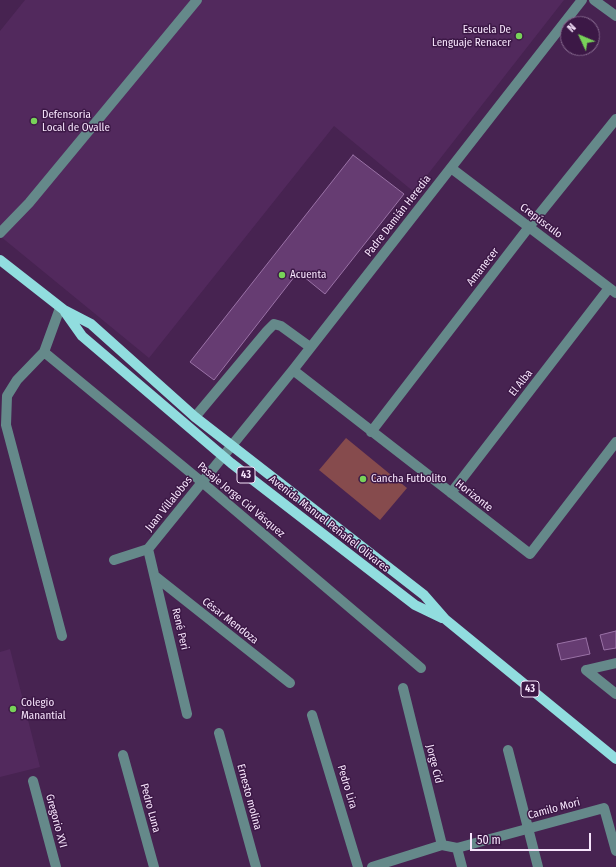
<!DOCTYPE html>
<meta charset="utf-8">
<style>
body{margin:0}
#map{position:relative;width:616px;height:867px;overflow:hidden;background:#472351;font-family:"Fira Sans Condensed",sans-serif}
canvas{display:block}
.north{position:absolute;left:560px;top:16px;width:40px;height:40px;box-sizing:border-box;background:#3c1846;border:1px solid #876a8f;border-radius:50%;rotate:314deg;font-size:11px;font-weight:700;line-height:16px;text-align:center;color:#f7e5fc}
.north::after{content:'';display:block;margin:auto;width:14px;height:18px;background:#78d259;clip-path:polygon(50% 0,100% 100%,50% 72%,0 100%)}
.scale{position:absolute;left:470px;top:833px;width:121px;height:18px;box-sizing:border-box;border:2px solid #f7e5fc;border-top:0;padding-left:5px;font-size:12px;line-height:14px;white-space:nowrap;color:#f7e5fc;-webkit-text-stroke:3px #3c1846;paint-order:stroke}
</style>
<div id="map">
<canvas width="616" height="867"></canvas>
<div class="north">N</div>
<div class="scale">50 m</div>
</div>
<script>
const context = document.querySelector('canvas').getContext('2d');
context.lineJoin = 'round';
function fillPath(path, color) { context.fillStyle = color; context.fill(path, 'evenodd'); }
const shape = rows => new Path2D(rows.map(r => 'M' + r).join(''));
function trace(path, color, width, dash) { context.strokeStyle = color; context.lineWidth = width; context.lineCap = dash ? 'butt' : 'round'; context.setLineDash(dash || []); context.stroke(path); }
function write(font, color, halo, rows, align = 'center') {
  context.font = font + ' "Fira Sans Condensed",sans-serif'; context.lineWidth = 3; context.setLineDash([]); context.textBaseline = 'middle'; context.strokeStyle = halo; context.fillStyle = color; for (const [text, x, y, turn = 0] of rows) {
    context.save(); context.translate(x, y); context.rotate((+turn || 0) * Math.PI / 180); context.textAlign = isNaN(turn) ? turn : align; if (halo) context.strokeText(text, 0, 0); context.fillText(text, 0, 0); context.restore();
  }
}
fillPath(shape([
 [25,0,564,0,414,192,334,126,149,358,0,236,0,31],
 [10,649,40,767,0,777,0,652]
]), '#52295d');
fillPath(shape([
 [346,438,407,488,380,520,319,470]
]), '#864b4d');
const building = shape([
 [353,155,404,194,325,294,298,272,214,380,190,362,353,155],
 [616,631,616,648,604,650,600,635,616,631],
 [586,638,590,654,561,660,557,644,586,638]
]);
fillPath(building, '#663c72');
trace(building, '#9a72a6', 1);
trace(shape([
 [594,0,616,16],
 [451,168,616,293],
 [0,233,29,203,197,0],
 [60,308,44,352,17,380,7,396,6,425,62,636],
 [44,352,203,483,421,668],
 [293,370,530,554,616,442],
 [195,417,267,331,274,324,281,326,310,347],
 [371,432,529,227,616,119],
 [451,493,609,288],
 [148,549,187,714],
 [114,560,148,549,293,370,582,0],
 [156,577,290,683],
 [586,670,616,694],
 [586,670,616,663],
 [403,688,442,845],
 [312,715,358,867],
 [219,733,256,867],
 [508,750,538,867],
 [123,755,154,867],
 [33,781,56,867],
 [457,848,462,867],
 [372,867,442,845,457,848,604,808,616,851]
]), '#65898a', 10);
trace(shape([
 [0,260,64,310,91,324,195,417,424,595,445,619,616,759],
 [65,312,82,336,231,463,415,605,442,618]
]), '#91dddf', 10);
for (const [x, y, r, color] of [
 [519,36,4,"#78d259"],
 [34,121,4,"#78d259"],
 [282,275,4,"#78d259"],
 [363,479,4,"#78d259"],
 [13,709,4,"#78d259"]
]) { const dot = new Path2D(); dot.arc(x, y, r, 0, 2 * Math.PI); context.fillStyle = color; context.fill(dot); trace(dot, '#3c1846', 1.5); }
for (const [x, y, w] of [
 [246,475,18],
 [530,689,18]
]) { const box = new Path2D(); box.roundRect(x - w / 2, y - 8, w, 16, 3); context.fillStyle = '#3c1846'; context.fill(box); trace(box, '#f7e5fc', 1); }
write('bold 10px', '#f7e5fc', null, [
 ["43",246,475],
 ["43",530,689]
]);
write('11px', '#f7e5fc', '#3c1846', [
 ["Escuela De",511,30,"right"],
 ["Lenguaje Renacer",511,43,"right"],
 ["Defensoria",42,115],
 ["Local de Ovalle",42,128],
 ["Acuenta",290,275],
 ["Cancha Futbolito",371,479],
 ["Colegio",21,703],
 ["Manantial",21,716]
], 'left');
write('11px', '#f7e5fc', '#3c1846', [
 ["Padre Damián Heredia",398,216,-52],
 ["Crepúsculo",541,221,37],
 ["Amanecer",483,267,-52],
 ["El Alba",521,383,-52],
 ["Horizonte",474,496,38],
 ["Pasaje Jorge Cid Vásquez",241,500,40],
 ["Juan Villalobos",169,504,-51],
 ["Avenida Manuel Peñafiel Olivares",329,524,38],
 ["César Mendoza",230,621,38],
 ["René Peri",180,629,77],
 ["Jorge Cid",434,764,76],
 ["Pedro Lira",347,787,73],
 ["Ernesto molina",249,797,75],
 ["Pedro Luna",150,808,75],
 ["Camilo Mori",554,809,-15],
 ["Gregorio XVI",56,821,75]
]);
</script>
